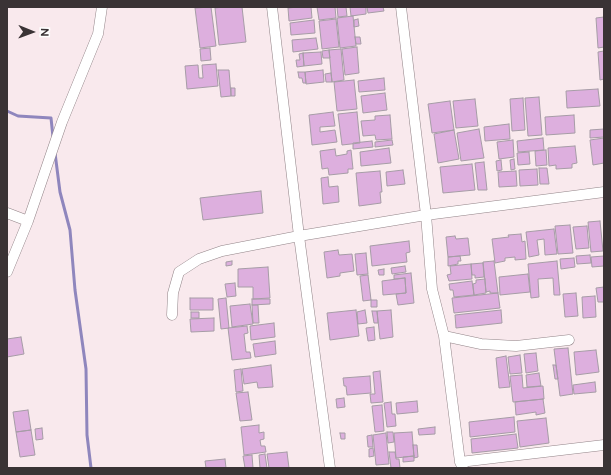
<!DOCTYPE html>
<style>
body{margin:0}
#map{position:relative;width:611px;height:475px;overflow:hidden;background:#f9e9ed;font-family:Figtree,sans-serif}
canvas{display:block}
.frame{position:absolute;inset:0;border:8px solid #3a3335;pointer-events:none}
.north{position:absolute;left:12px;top:12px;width:40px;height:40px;-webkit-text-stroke:3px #fff;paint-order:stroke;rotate:91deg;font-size:11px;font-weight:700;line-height:16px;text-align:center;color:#3a3335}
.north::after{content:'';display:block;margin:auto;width:14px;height:18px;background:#3a3335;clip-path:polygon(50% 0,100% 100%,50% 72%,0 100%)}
</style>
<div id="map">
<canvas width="611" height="475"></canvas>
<div class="frame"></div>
<div class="north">N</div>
</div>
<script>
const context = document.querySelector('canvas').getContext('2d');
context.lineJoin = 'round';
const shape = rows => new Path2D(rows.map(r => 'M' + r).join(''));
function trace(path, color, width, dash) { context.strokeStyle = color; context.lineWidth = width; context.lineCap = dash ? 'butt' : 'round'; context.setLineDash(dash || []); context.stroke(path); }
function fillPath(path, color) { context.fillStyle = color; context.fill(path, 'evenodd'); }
trace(shape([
 [7,111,18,116,51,118,53,137],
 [55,153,60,192,70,230,75,290,86,369,87,435,91,468]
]), '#8f86bd', 3);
const building = shape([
 [211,7,216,46,200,48,195,8,211,7],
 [223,7,242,7,246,42,219,45,215,8,223,7],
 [298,7,311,7,312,18,289,21,288,8,298,7],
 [317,7,335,7,336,18,319,20,317,7],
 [337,7,346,7,347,16,338,17,337,7],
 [350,7,366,7,366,14,351,16,350,7],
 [367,7,383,7,384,11,368,13,367,7],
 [353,16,356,46,340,48,337,18,353,16],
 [604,17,604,47,598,48,596,18,604,17],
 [336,19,339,47,322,49,319,21,336,19],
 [358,19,359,26,354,27,354,20,358,19],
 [314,20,315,33,291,35,290,23,314,20],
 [355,37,360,37,361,44,356,44,355,37],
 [316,38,318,49,293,52,292,40,316,38],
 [357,47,359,73,345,75,342,49,357,47],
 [210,48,211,60,201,61,200,49,210,48],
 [341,49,344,80,332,82,329,50,341,49],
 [329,50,330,58,323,58,322,51,329,50],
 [604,51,604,79,600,80,598,52,604,51],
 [321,52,322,64,304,66,303,53,321,52],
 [303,53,304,66,297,67,296,60,300,60,299,54,303,53],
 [216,64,218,86,187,89,185,66,198,65,199,78,203,78,202,65,216,64],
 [218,70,229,70,231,96,221,97,218,70],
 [323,70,324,82,306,84,305,72,323,70],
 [298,72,305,72,306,83,303,83,302,78,299,78,298,72],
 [331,73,332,82,326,82,325,74,331,73],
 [384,78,385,90,359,92,358,81,384,78],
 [354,80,357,109,337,111,334,82,354,80],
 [231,88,235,88,235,96,231,96,231,88],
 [598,89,600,106,567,108,566,91,598,89],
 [385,93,387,110,363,113,361,96,385,93],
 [539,97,542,135,528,136,525,98,539,97],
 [523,98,525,130,512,131,510,99,523,98],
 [475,99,478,126,456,128,453,101,475,99],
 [450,101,454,130,432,133,428,104,450,101],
 [333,112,335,126,320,127,320,132,335,130,337,142,312,145,309,115,333,112],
 [357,112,360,143,342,145,338,114,357,112],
 [390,115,392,139,376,140,375,135,363,136,361,121,375,120,375,116,390,115],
 [574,115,575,133,546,135,545,117,574,115],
 [509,124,510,139,485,141,484,127,509,124],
 [479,129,484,158,461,161,457,133,479,129],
 [604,129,604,137,590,138,590,130,604,129],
 [454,130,459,159,438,163,434,134,454,130],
 [543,138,544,150,518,152,517,141,543,138],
 [604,138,604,163,593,165,590,140,604,138],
 [392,140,393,145,375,147,375,142,392,140],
 [513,140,514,157,499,159,497,142,513,140],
 [372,141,373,147,353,149,353,143,372,141],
 [575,146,577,163,572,164,572,168,556,169,556,165,549,166,548,148,575,146],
 [389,148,391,163,361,166,360,152,389,148],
 [335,149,336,156,347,154,347,151,351,150,353,169,348,169,348,173,329,175,328,168,322,169,320,151,335,149],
 [546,150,547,165,536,166,535,151,546,150],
 [529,152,530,164,518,165,517,153,529,152],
 [514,159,515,169,511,170,510,160,514,159],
 [501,160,502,170,497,171,496,161,501,160],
 [484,162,487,190,478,190,475,163,484,162],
 [472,164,475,190,443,193,440,167,472,164],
 [539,168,547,168,549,184,540,184,539,168],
 [537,169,538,185,520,186,519,170,537,169],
 [403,170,405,184,387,186,386,172,403,170],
 [380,171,382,192,380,192,381,203,359,206,356,173,380,171],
 [516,171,517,186,499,187,498,172,516,171],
 [328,177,329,187,338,186,339,202,323,204,321,178,328,177],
 [261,191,263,213,203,220,200,198,261,191],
 [600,221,603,251,591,252,588,222,600,221],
 [570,225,573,253,558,254,555,226,570,225],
 [587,226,589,248,576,249,573,227,587,226],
 [554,229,557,254,545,255,544,239,537,240,539,255,529,257,526,232,554,229],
 [521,234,522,242,525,241,526,259,515,260,515,257,505,258,505,261,495,263,492,239,509,237,508,235,521,234],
 [455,236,456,239,468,238,470,255,448,257,446,237,455,236],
 [409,241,410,252,406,253,407,262,372,266,370,246,409,241],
 [338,250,339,255,352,254,354,271,340,273,340,276,327,278,324,252,338,250],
 [366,253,368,274,357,275,355,254,366,253],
 [590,255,591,263,577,264,576,256,590,255],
 [460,256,461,261,458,261,458,264,448,266,448,257,460,256],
 [604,256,604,266,592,267,591,257,604,256],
 [574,258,575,267,561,269,560,259,574,258],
 [232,261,232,265,226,266,226,262,232,261],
 [494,261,498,293,490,293,490,291,486,292,483,262,494,261],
 [557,261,560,295,554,295,553,278,538,279,539,297,531,298,528,264,557,261],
 [483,263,484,277,475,278,475,275,472,275,471,264,483,263],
 [471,264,472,279,449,281,447,275,451,274,450,266,471,264],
 [405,266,406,272,392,274,391,268,405,266],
 [268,267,270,298,253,299,253,287,238,287,238,269,268,267],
 [384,269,384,275,379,275,378,270,384,269],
 [411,273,414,303,398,305,396,294,406,293,405,278,394,279,394,275,411,273],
 [528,274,530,292,500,295,499,277,528,274],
 [368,275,371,300,363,301,360,276,368,275],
 [405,278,406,293,383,295,382,281,405,278],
 [485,279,486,293,474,295,473,284,476,283,476,280,485,279],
 [472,281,474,295,454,297,453,290,450,290,449,284,472,281],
 [235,283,236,296,227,297,225,284,235,283],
 [604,287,604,302,598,302,596,288,604,287],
 [498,293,500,308,454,313,452,298,498,293],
 [576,293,578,316,565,317,563,294,576,293],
 [595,296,596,317,583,318,582,297,595,296],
 [190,298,213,298,213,310,190,310,190,298],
 [226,298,229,328,221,329,218,299,226,298],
 [252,299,270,299,270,304,252,305,252,299],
 [371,300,377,300,377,307,371,307,371,300],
 [250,304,253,324,232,327,230,306,250,304],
 [252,305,258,305,259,323,253,323,252,305],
 [356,310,359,336,330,340,327,313,356,310],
 [365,310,367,323,358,324,357,312,365,310],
 [391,310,393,337,380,339,377,311,391,310],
 [501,310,502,323,456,328,455,315,501,310],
 [372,311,377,311,378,323,374,323,372,311],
 [191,312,199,312,199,318,191,318,191,312],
 [214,318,214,331,191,332,190,319,214,318],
 [274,323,275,337,251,340,250,326,274,323],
 [247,326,248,333,244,334,246,352,250,352,251,358,232,360,228,328,247,326],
 [374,327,375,340,368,341,366,328,374,327],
 [21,337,24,354,7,357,7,339,21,337],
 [275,341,276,354,255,357,253,344,275,341],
 [568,348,573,394,560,396,554,349,568,348],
 [596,350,599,372,576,375,574,352,596,350],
 [536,353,538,371,526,373,524,354,536,353],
 [520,355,522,373,510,374,508,357,520,355],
 [506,356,510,387,499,388,496,358,506,356],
 [271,365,273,387,258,388,257,382,244,384,242,369,271,365],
 [553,365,556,365,558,379,555,379,553,365],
 [241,369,243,391,236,392,234,370,241,369],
 [380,371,383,402,371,403,370,394,375,394,373,372,380,371],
 [539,373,541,386,527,387,526,375,539,373],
 [522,375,523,388,543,386,544,399,513,402,510,376,522,375],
 [370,376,371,393,347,395,346,386,344,386,343,378,370,376],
 [595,382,596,392,574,394,573,385,595,382],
 [248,392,252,420,240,421,236,393,248,392],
 [344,398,345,407,337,408,336,399,344,398],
 [543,399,545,413,536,415,536,412,516,415,515,402,543,399],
 [417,401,418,412,397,414,396,403,417,401],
 [391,402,392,414,395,414,396,426,387,427,384,403,391,402],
 [382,405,384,431,375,432,372,406,382,405],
 [28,410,31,430,16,432,13,412,28,410],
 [514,417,515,432,470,437,469,422,514,417],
 [546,418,549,443,520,447,517,421,546,418],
 [259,425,259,433,264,432,264,439,260,440,261,446,265,446,266,452,244,455,241,427,259,425],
 [435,427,435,434,419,435,418,429,435,427],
 [42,428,43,439,36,440,35,429,42,428],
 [31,430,35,455,20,457,16,432,31,430],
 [387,432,393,432,394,442,388,443,387,432],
 [412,432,414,456,396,458,394,433,412,432],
 [340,433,345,433,345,439,341,439,340,433],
 [386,433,389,464,376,465,373,435,386,433],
 [516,434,518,448,472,453,471,439,516,434],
 [372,435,373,447,368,447,367,436,372,435],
 [413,445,417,445,418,457,414,458,413,445],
 [373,448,374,456,369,457,369,449,373,448],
 [287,452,289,468,269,468,267,454,287,452],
 [389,452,395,452,396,459,399,459,400,468,391,468,389,452],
 [265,454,267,468,260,468,259,455,265,454],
 [252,455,253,468,245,468,243,456,252,455],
 [414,456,414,461,403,462,403,457,414,456],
 [225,459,226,468,206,468,205,461,225,459]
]);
fillPath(building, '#ddafde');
trace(building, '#a69ca6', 1);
const minor = shape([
 [272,7,299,236,330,468],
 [401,7,426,215,432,289,444,336,460,462,463,468],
 [7,213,28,221],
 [7,272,28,221,62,122,98,34,102,7],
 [172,315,173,293,179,272,199,259,222,251,299,236,426,215,604,192],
 [444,336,481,344,516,346,569,340],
 [460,462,604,445]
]);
trace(minor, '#928488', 11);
trace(minor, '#fff', 10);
</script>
